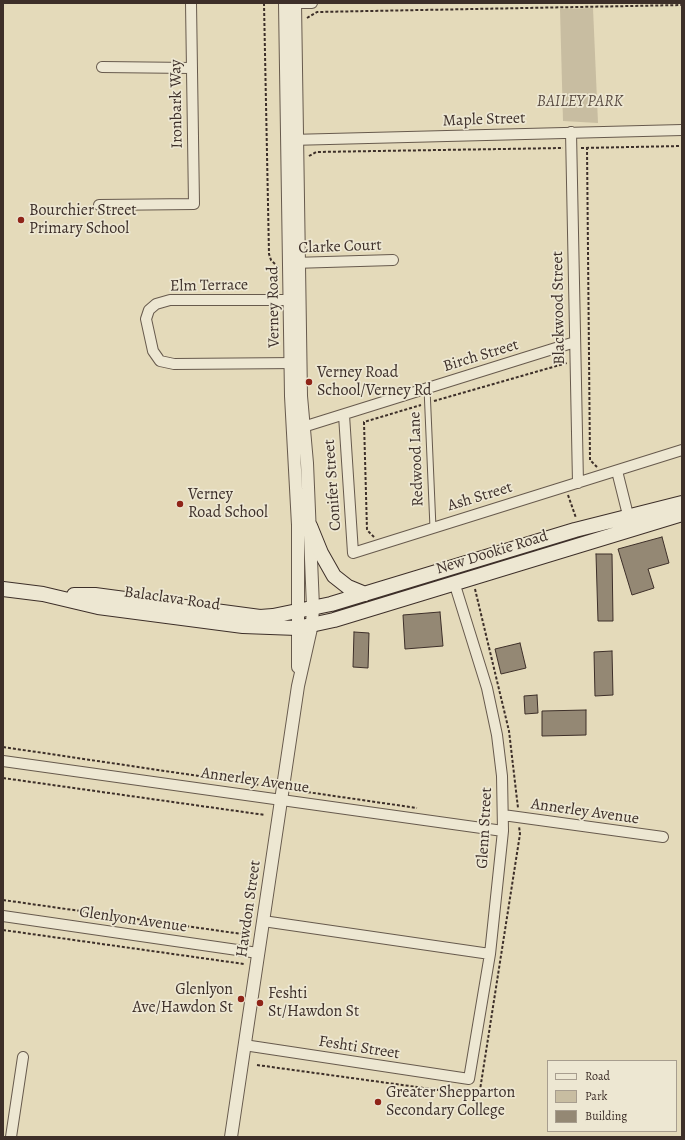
<!DOCTYPE html>
<style>
body{margin:0}
#map{position:relative;width:685px;height:1140px;overflow:hidden;background:#e4daba;font-family:Alegreya,serif}
canvas{display:block}
.frame{position:absolute;inset:0;border:4px solid #3d2f29;pointer-events:none}
.legend{position:absolute;left:547px;top:1060px;width:130px;height:72px;box-sizing:border-box;background:#ede7d2;border:1px solid #a79d8e;margin:0;padding:5px 7px;list-style:none;font-size:12px;color:#3d2f29}
.legend li{display:flex;align-items:center;gap:8px;height:20px}
.legend b{width:20px;border:1px solid #a79d8e}
</style>
<div id="map">
<canvas width="685" height="1140"></canvas>
<div class="frame"></div>
<ul class="legend">
<li><b style="height:5px;background:#ede7d2"></b>Road</li>
<li><b style="height:11px;background:#c8bda1"></b>Park</li>
<li><b style="height:11px;background:#948874"></b>Building</li>
</ul>
</div>
<script>
const context = document.querySelector('canvas').getContext('2d');
context.lineJoin = 'round';
function fillPath(path, color) { context.fillStyle = color; context.fill(path, 'evenodd'); }
const shape = rows => new Path2D(rows.map(r => 'M' + r).join(''));
function trace(path, color, width, dash) { context.strokeStyle = color; context.lineWidth = width; context.lineCap = dash ? 'butt' : 'round'; context.setLineDash(dash || []); context.stroke(path); }
function write(font, color, halo, rows, align = 'center') {
  context.font = font + ' Alegreya,serif'; context.lineWidth = 3.5; context.setLineDash([]); context.textBaseline = 'middle'; context.strokeStyle = halo; context.fillStyle = color; for (const [text, x, y, turn = 0] of rows) {
    context.save(); context.translate(x, y); context.rotate((+turn || 0) * Math.PI / 180); context.textAlign = isNaN(turn) ? turn : align; if (halo) context.strokeText(text, 0, 0); context.fillText(text, 0, 0); context.restore();
  }
}
fillPath(shape([
 [593,8,598,123,563,121,560,9]
]), '#c8bda1');
const building = shape([
 [662,537,669,563,648,569,654,588,632,595,618,549,662,537],
 [596,554,612,554,613,621,598,621,596,554],
 [440,612,443,646,405,649,403,615,440,612],
 [354,632,369,633,368,668,353,667,354,632],
 [520,643,526,668,501,674,495,649,520,643],
 [612,651,613,695,595,696,594,652,612,651],
 [537,695,538,713,525,714,524,696,537,695],
 [586,710,586,735,542,736,542,711,586,710]
]);
fillPath(building, '#948874');
trace(building, '#3d2f29', 1);
const service = shape([
 [427,388,433,528]
]);
const minor = shape([
 [288,3,312,3],
 [102,67,191,68],
 [571,132,578,483],
 [290,140,682,130],
 [99,205,194,204,191,3],
 [293,263,393,260],
 [297,300,170,300,156,304,149,310,146,319,153,351,160,361,174,364,297,363],
 [344,415,353,553,682,450],
 [303,427,575,342],
 [617,471,630,523],
 [3,761,503,831],
 [503,815,663,837],
 [3,916,258,953],
 [263,921,490,954],
 [244,1045,469,1079,490,954,503,831,502,776,497,735,487,688,454,582],
 [11,1137,23,1057]
]);
const tertiary = shape([
 [285,3,291,396,298,525,298,667],
 [231,1137,298,686,312,624,313,607,307,463,301,396,295,3]
]);
const secondary = shape([
 [310,526,321,553,334,576,348,587,365,594],
 [3,589,43,594,98,607,243,626,297,628,334,620,682,514],
 [74,595,95,595,260,617,273,616,331,604,575,530,682,503]
]);
trace(service, '#675a4d', 7);
trace(minor, '#675a4d', 12);
trace(tertiary, '#675a4d', 14);
trace(secondary, '#3d2f29', 16);
trace(shape([
 [264,3,269,254,271,260,279,268],
 [307,18,317,12,682,5],
 [587,147,590,460,597,467],
 [581,148,682,146],
 [309,156,316,152,563,148],
 [434,401,567,363],
 [568,495,576,518],
 [374,537,367,530,364,422,421,405],
 [475,589,509,731,518,808],
 [3,747,273,787],
 [3,778,265,815],
 [293,790,417,808],
 [3,900,249,935],
 [3,930,244,964],
 [257,1065,475,1095,480,1090,520,834,519,826]
]), '#3d2f29', 2, [3, 2]);
trace(service, '#ede7d2', 5);
trace(minor, '#ede7d2', 10);
trace(tertiary, '#ede7d2', 12);
trace(secondary, '#ede7d2', 14);
for (const [x, y, r, color] of [
 [21,220,4,"#8f2418"],
 [309,382,4,"#8f2418"],
 [180,504,4,"#8f2418"],
 [241,999,4,"#8f2418"],
 [260,1003,4,"#8f2418"],
 [378,1102,4,"#8f2418"]
]) { const dot = new Path2D(); dot.arc(x, y, r, 0, 2 * Math.PI); context.fillStyle = color; context.fill(dot); trace(dot, '#ede7d2', 1.5); }
write('italic 16px', '#594b41', '#ede7d2', [
 ["BAILEY PARK",580,102]
]);
write('16px', '#3d2f29', '#ede7d2', [
 ["Ironbark Way",177,104,-91],
 ["Maple Street",484,120,-2],
 ["Clarke Court",340,247,-2],
 ["Elm Terrace",209,286,-1],
 ["Verney Road",274,307,-91],
 ["Blackwood Street",559,308,-91],
 ["Birch Street",481,356,-17],
 ["Redwood Lane",417,459,-92],
 ["Conifer Street",333,485,-94],
 ["Ash Street",480,497,-17],
 ["New Dookie Road",492,553,-17],
 ["Balaclava Road",172,599,8],
 ["Annerley Avenue",255,781,8],
 ["Annerley Avenue",585,812,8],
 ["Glenn Street",485,828,-87],
 ["Hawdon Street",249,909,-82],
 ["Glenlyon Avenue",133,920,8],
 ["Feshti Street",359,1048,9]
]);
write('16px', '#3d2f29', '#ede7d2', [
 ["Bourchier Street",29,211],
 ["Primary School",29,229],
 ["Verney Road",317,373],
 ["School/Verney Rd",317,391],
 ["Verney",188,495],
 ["Road School",188,513],
 ["Glenlyon",233,990,"right"],
 ["Ave/Hawdon St",233,1008,"right"],
 ["Feshti",268,994],
 ["St/Hawdon St",268,1012],
 ["Greater Shepparton",386,1093],
 ["Secondary College",386,1111]
], 'left');
</script>
